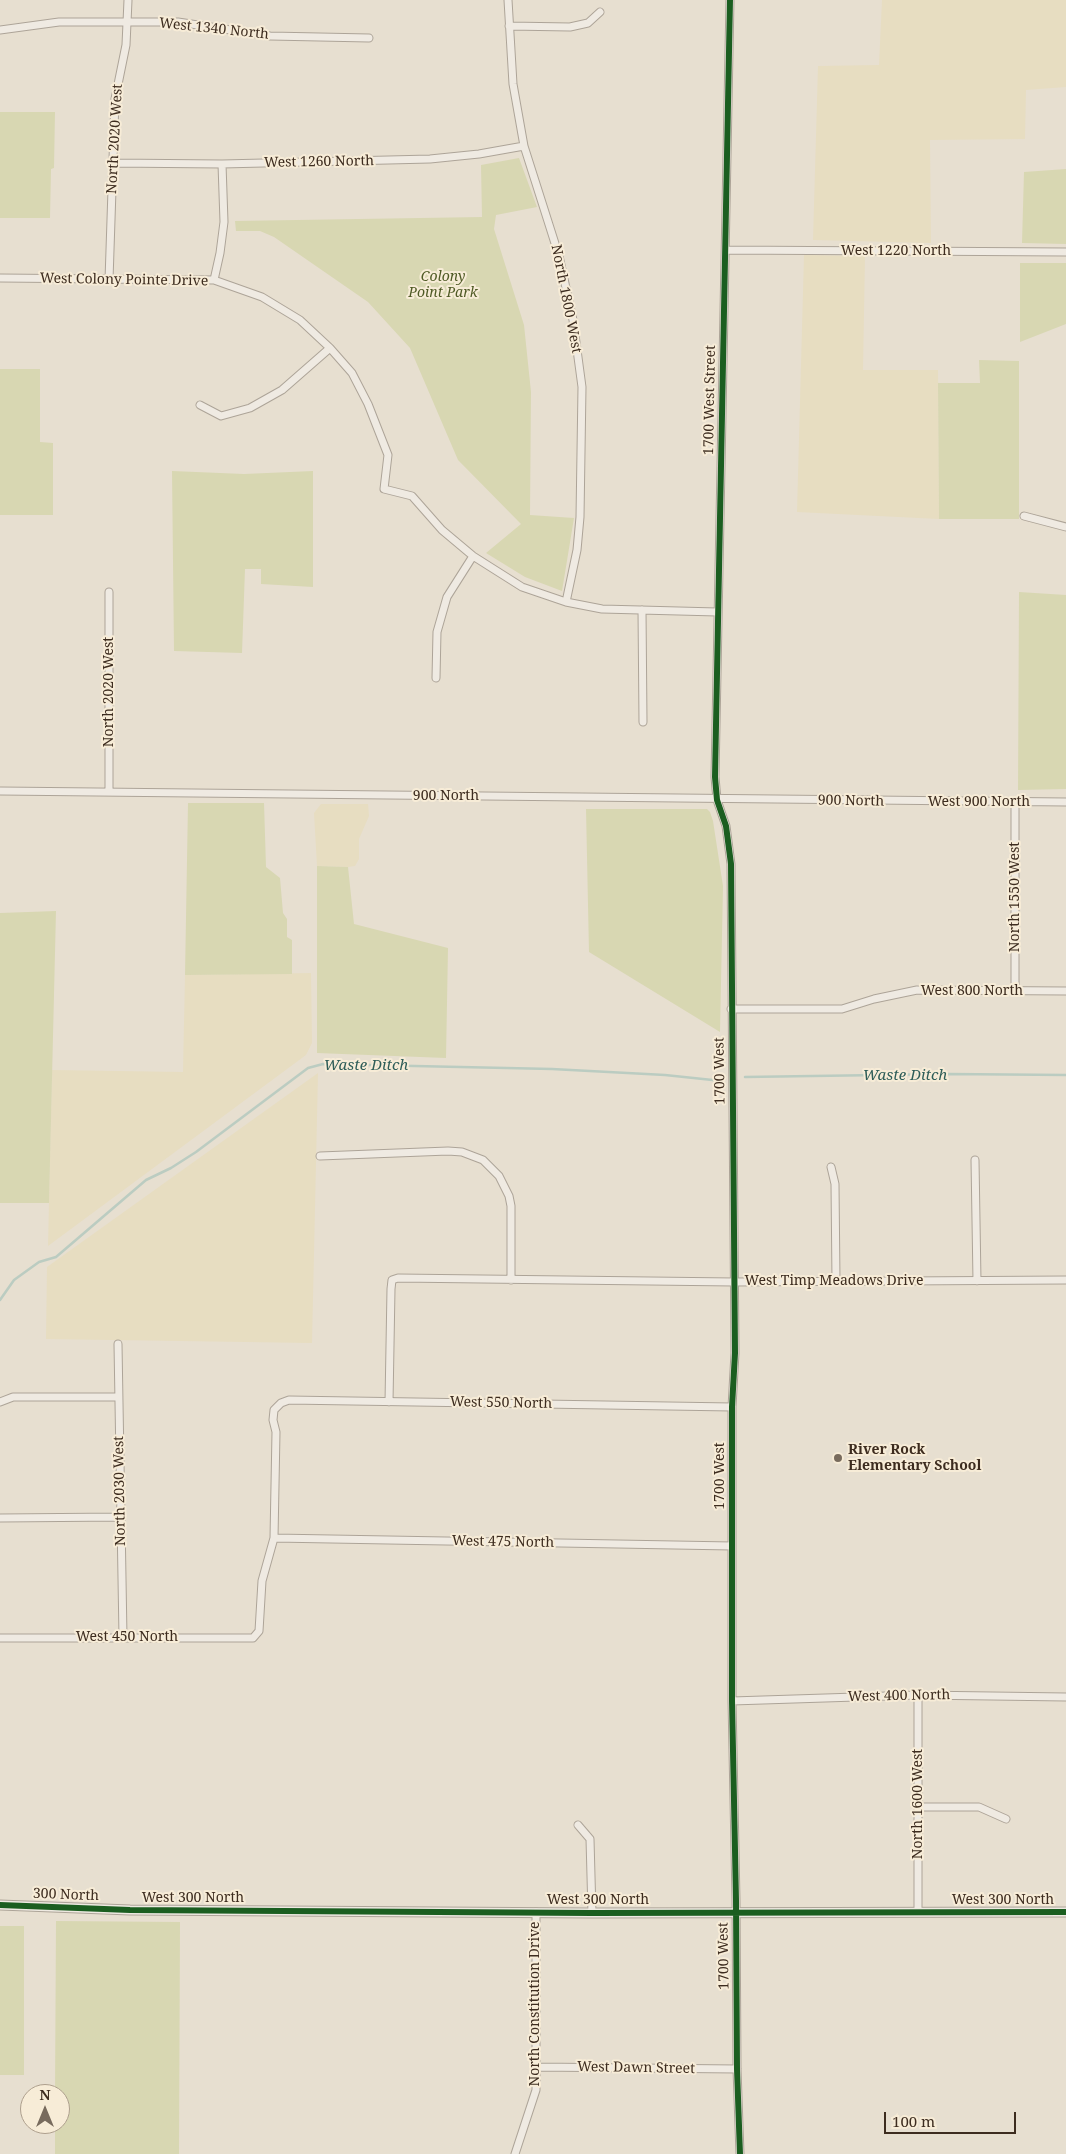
<!DOCTYPE html>
<style>
body{margin:0}
#map{position:relative;width:1066px;height:2154px;overflow:hidden;background:#e7dfd0;font-family:"Noto Serif",serif}
canvas{display:block}
.north{position:absolute;left:20px;top:2084px;width:50px;height:50px;box-sizing:border-box;background:#f7ecd7;border:1px solid #ad9f8d;border-radius:50%;rotate:0deg;font-size:14px;font-weight:700;line-height:20px;text-align:center;color:#3d2c1f}
.north::after{content:'';display:block;margin:auto;width:18px;height:22px;background:#786b5d;clip-path:polygon(50% 0,100% 100%,50% 72%,0 100%)}
.scale{position:absolute;left:884px;top:2112px;width:132px;height:22px;box-sizing:border-box;border:2px solid #3d2c1f;border-top:0;padding-left:6px;font-size:15px;line-height:18px;white-space:nowrap;color:#3d2c1f;-webkit-text-stroke:4px #f7ecd7;paint-order:stroke}
</style>
<div id="map">
<canvas width="1066" height="2154"></canvas>
<div class="north">N</div>
<div class="scale">100 m</div>
</div>
<script>
const context = document.querySelector('canvas').getContext('2d');
context.lineJoin = 'round';
function fillPath(path, color) { context.fillStyle = color; context.fill(path, 'evenodd'); }
const shape = rows => new Path2D(rows.map(r => 'M' + r).join(''));
function trace(path, color, width, dash) { context.strokeStyle = color; context.lineWidth = width; context.lineCap = dash ? 'butt' : 'round'; context.setLineDash(dash || []); context.stroke(path); }
function write(font, color, halo, rows, align = 'center') {
  context.font = font + ' "Noto Serif",serif'; context.lineWidth = 4; context.setLineDash([]); context.textBaseline = 'middle'; context.strokeStyle = halo; context.fillStyle = color; for (const [text, x, y, turn = 0] of rows) {
    context.save(); context.translate(x, y); context.rotate((+turn || 0) * Math.PI / 180); context.textAlign = isNaN(turn) ? turn : align; if (halo) context.strokeText(text, 0, 0); context.fillText(text, 0, 0); context.restore();
  }
}
fillPath(shape([
 [882,0,1066,0,1066,87,1026,90,1025,139,930,140,931,243,813,240,818,66,879,65],
 [804,255,865,256,863,370,938,370,939,519,797,512],
 [321,804,368,804,369,816,359,839,359,859,355,866,348,867,317,866,314,813],
 [311,973,312,1043,306,1055,48,1246,52,1070,183,1072,185,975],
 [318,1073,312,1343,46,1339,47,1267]
]), '#e7ddc1');
fillPath(shape([
 [0,112,55,112,54,168,51,169,50,218,0,218],
 [519,158,537,207,496,215,494,229,524,325,531,392,530,515,574,518,562,591,525,577,486,553,521,524,458,460,410,348,368,302,274,237,260,231,236,231,235,221,482,217,481,165],
 [1066,169,1066,244,1022,243,1024,172],
 [1020,263,1066,263,1066,324,1020,342],
 [979,360,1019,361,1019,519,939,519,938,383,980,383],
 [0,369,40,369,40,442,53,443,53,515,0,515],
 [172,471,244,474,313,471,313,587,261,584,261,569,245,569,242,653,174,651],
 [1019,592,1066,595,1066,789,1018,790],
 [188,803,264,803,266,867,280,878,283,913,287,919,287,937,292,940,292,974,185,975],
 [586,809,707,809,710,812,713,821,723,886,720,1032,589,952],
 [317,866,348,867,354,924,448,948,446,1058,317,1053],
 [56,911,49,1203,0,1203,0,913],
 [56,1921,180,1922,179,2154,55,2154,55,2124,60,2124,60,2094,55,2094],
 [0,1926,24,1926,24,2075,0,2075]
]), '#d8d7b2');
trace(shape([
 [745,1077,948,1074,1066,1075],
 [0,1300,14,1280,39,1262,56,1257,146,1180,171,1168,196,1152,308,1068,323,1064,552,1069,665,1075,722,1081]
]), '#bbccc1', 2.5);
const minor = shape([
 [508,0,513,84,524,146,559,256,573,320,582,387,580,517,577,550,566,602],
 [730,0,715,777,717,800,726,826,731,864,735,1353,732,1407,732,1701,736,1900,737,2069,740,2154],
 [509,26,570,27,588,23,600,12],
 [0,30,59,22,178,22,270,36,369,38],
 [112,163,222,164,430,159,479,154,524,146],
 [726,250,1066,252],
 [0,278,214,280,262,297,300,320,330,348,352,373,368,404,388,455,384,489,412,496,442,530,473,556,522,587,566,602,602,609,717,612],
 [109,280,115,99,126,45,128,0],
 [214,280,220,253,224,222,222,164],
 [200,405,221,416,250,408,282,390,330,348],
 [1024,516,1066,527],
 [642,610,643,722],
 [436,678,437,632,447,597,473,556],
 [0,791,1066,802],
 [109,792,109,592],
 [1015,802,1015,991],
 [731,1009,842,1009,874,999,917,990,1066,991],
 [320,1156,448,1151,462,1152,483,1160,499,1176,509,1196,511,1206,511,1280],
 [975,1160,977,1281],
 [831,1167,835,1184,836,1281],
 [118,1344,123,1637],
 [0,1402,13,1397,118,1397],
 [389,1402,391,1289,392,1280,398,1278,734,1282,1066,1280],
 [0,1518,121,1517],
 [274,1538,732,1546],
 [0,1638,253,1638,259,1631,262,1581,274,1538,276,1432,273,1420,274,1410,281,1403,289,1400,732,1407],
 [732,1701,918,1695,1066,1697],
 [918,1807,979,1807,1006,1819],
 [578,1825,590,1839,592,1913],
 [918,1912,918,1695],
 [536,2067,737,2069],
 [515,2154,536,2090,536,1912]
]);
const tertiary = shape([
 [0,1905,130,1910,592,1913,1066,1912]
]);
trace(minor, '#ada498', 9);
trace(tertiary, '#ada498', 11);
trace(minor, '#efeae2', 7);
trace(tertiary, '#efeae2', 9);
trace(shape([
 [730,0,715,777,717,800,726,826,731,864,735,1353,732,1407,732,1701,736,1900,737,2069,740,2154],
 [0,1905,130,1910,592,1913,1066,1912]
]), '#1b5e20', 6);
for (const [x, y, r, color] of [
 [838,1458,5,"#786b5d"]
]) { const dot = new Path2D(); dot.arc(x, y, r, 0, 2 * Math.PI); context.fillStyle = color; context.fill(dot); trace(dot, '#f7ecd7', 2); }
write('14px', '#3d2c1f', '#f7ecd7', [
 ["West 1340 North",214,29,6],
 ["North 2020 West",115,139,-87],
 ["West 1260 North",319,162,-1],
 ["West 1220 North",896,251],
 ["West Colony Pointe Drive",124,280,1],
 ["North 1800 West",566,299,79],
 ["1700 West Street",710,400,-89],
 ["North 2020 West",109,692,-90],
 ["900 North",446,796],
 ["900 North",851,801,1],
 ["West 900 North",979,802],
 ["North 1550 West",1015,897,-90],
 ["West 800 North",972,991],
 ["1700 West",720,1071,-91],
 ["West Timp Meadows Drive",834,1281],
 ["West 550 North",501,1403,1],
 ["1700 West",720,1476,-90],
 ["North 2030 West",120,1491,-91],
 ["West 475 North",503,1542,1],
 ["West 450 North",127,1637],
 ["West 400 North",899,1696,-1],
 ["North 1600 West",918,1804,-90],
 ["300 North",66,1895,2],
 ["West 300 North",193,1898],
 ["West 300 North",598,1900],
 ["West 300 North",1003,1900],
 ["1700 West",724,1956,-91],
 ["North Constitution Drive",535,2004,-90],
 ["West Dawn Street",636,2068,1]
]);
write('italic 14px', '#4f5a25', '#f7ecd7', [
 ["Colony",443,277],
 ["Point Park",443,293]
]);
write('bold 14px', '#3d2c1f', '#f7ecd7', [
 ["River Rock",848,1450],
 ["Elementary School",848,1466]
], 'left');
write('italic 15px', '#2e5d58', '#f7ecd7', [
 ["Waste Ditch",366,1066],
 ["Waste Ditch",905,1076]
]);
</script>
